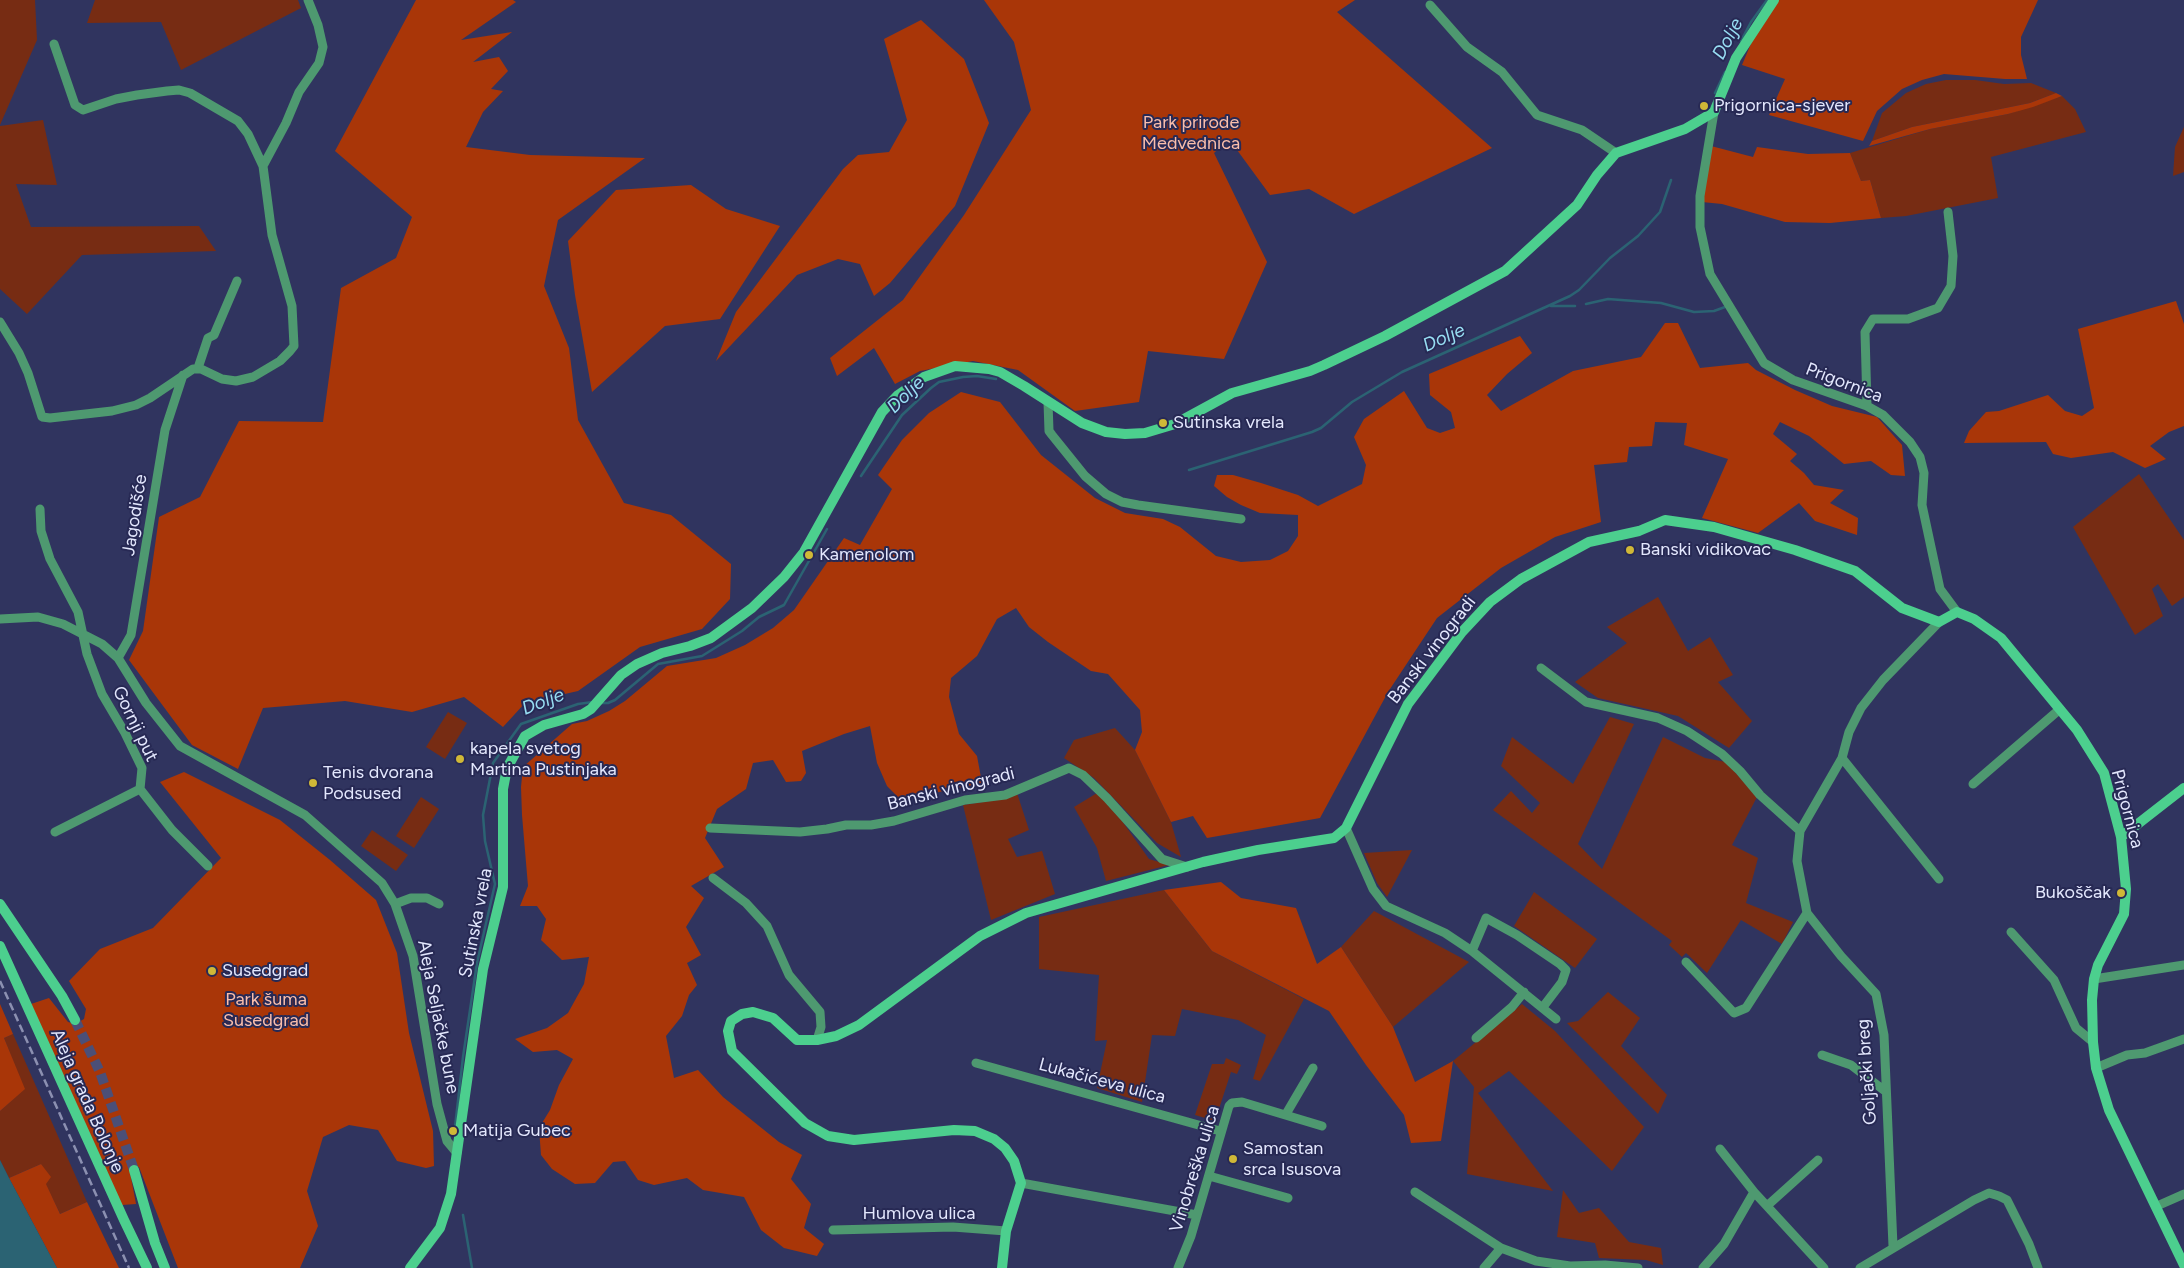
<!DOCTYPE html>
<meta charset="utf-8">
<style>
body{margin:0}
canvas{display:block;background:#30345f}
</style>
<canvas width="2184" height="1268"></canvas>
<script>
const context = document.querySelector('canvas').getContext('2d');
context.lineJoin = 'round';
function fillPath(path, color) { context.fillStyle = color; context.fill(path, 'evenodd'); }
const shape = rows => new Path2D(rows.map(r => 'M' + r).join(''));
function trace(path, color, width, dash) { context.strokeStyle = color; context.lineWidth = width; context.lineCap = dash ? 'butt' : 'round'; context.setLineDash(dash || []); context.stroke(path); }
function write(font, color, halo, rows, align = 'center') {
  context.font = font + ' Figtree,sans-serif'; context.lineWidth = 4; context.setLineDash([]); context.textBaseline = 'middle'; context.strokeStyle = halo; context.fillStyle = color; for (const [text, x, y, turn = 0] of rows) {
    context.save(); context.translate(x, y); context.rotate((+turn || 0) * Math.PI / 180); context.textAlign = isNaN(turn) ? turn : align; if (halo) context.strokeText(text, 0, 0); context.fillText(text, 0, 0); context.restore();
  }
}
fillPath(shape([
 [0,0,35,0,37,40,0,125],
 [95,0,298,0,301,8,181,70,161,22,87,23],
 [1946,80,1975,80,2004,84,2031,83,2056,93,2030,103,1912,127,1872,141,1882,113,1906,93,1926,84],
 [2062,96,2075,109,2086,132,1991,157,1998,198,1906,216,1881,218,1870,180,1861,181,1850,153,1930,129,2008,114],
 [43,120,57,185,16,184,31,227,199,226,216,251,82,255,27,314,0,289,0,126],
 [2184,127,2184,172,2173,176,2175,147],
 [2139,474,2184,540,2184,597,2172,606,2158,584,2152,589,2163,616,2135,635,2073,527],
 [1658,597,1688,651,1710,637,1733,675,1718,682,1752,721,1729,748,1678,716,1598,698,1575,682,1627,643,1607,627],
 [448,712,467,723,445,759,426,747],
 [1610,717,1634,724,1578,844,1602,869,1663,737,1705,758,1726,762,1757,797,1732,845,1758,858,1746,903,1793,922,1782,944,1741,920,1707,973,1686,953,1682,957,1669,945,1672,941,1493,810,1511,791,1532,813,1540,803,1501,766,1512,737,1573,784],
 [1115,728,1135,750,1171,822,1181,857,1157,843,1094,778,1064,758,1074,740],
 [1017,793,1029,830,1008,839,1017,857,1042,851,1055,894,991,920,963,805,997,800],
 [1097,793,1122,821,1149,859,1169,865,1106,881,1097,848,1074,807],
 [421,797,439,809,414,848,396,836],
 [372,830,408,855,396,871,361,846],
 [1412,850,1387,897,1377,883,1364,853],
 [1164,890,1212,951,1304,999,1260,1081,1253,1079,1266,1035,1238,1020,1182,1009,1175,1036,1152,1035,1142,1102,1097,1088,1107,1040,1095,1041,1099,975,1039,969,1039,917],
 [1534,892,1597,939,1575,968,1514,926],
 [1374,911,1469,962,1393,1027,1341,947],
 [1608,992,1640,1018,1621,1046,1667,1095,1658,1114,1567,1023,1578,1021],
 [1522,1004,1555,1031,1644,1127,1612,1171,1509,1071,1478,1093,1553,1191,1467,1174,1474,1087,1453,1061],
 [13,1034,87,1202,60,1214,45,1183,41,1164,9,1178,0,1160,0,1111,24,1089,4,1038],
 [1226,1058,1241,1065,1237,1074,1231,1072,1215,1121,1195,1115,1212,1064,1224,1064],
 [1563,1190,1579,1213,1599,1208,1629,1242,1661,1248,1663,1265,1646,1260,1599,1258,1595,1243,1557,1237]
]), '#772c13');
fillPath(shape([
 [416,0,513,0,516,2,461,40,512,32,473,62,499,57,508,71,491,89,503,91,483,112,466,147,530,155,645,158,558,220,544,286,569,348,578,420,624,503,671,515,731,564,730,599,702,629,640,647,578,691,525,703,503,727,464,697,412,712,345,701,263,708,238,769,192,745,129,660,143,631,159,517,200,497,239,421,323,422,341,288,396,258,412,217,335,151],
 [984,0,1355,0,1337,12,1492,148,1354,214,1309,189,1270,195,1229,139,1214,153,1267,262,1224,359,1148,351,1139,402,1075,411,1018,370,973,361,920,371,895,384,874,348,837,376,830,358,903,300,964,215,1031,110,1014,42],
 [1778,0,2038,0,2021,37,2021,55,2027,79,2005,79,1944,74,1922,80,1902,89,1877,111,1863,141,1769,115,1785,79,1742,65,1755,34],
 [921,20,964,59,989,123,955,206,890,283,874,296,860,264,838,259,797,275,716,361,736,312,843,169,858,155,889,152,907,120,884,39],
 [2056,93,2062,96,2033,107,2008,114,1930,129,1869,146,1872,141,1912,127,2030,103],
 [1711,146,1753,157,1757,147,1808,154,1850,153,1861,181,1870,180,1881,218,1830,223,1785,222,1722,204,1702,202],
 [691,185,726,209,780,226,720,319,665,326,592,392,575,295,568,241,616,190],
 [2176,301,2184,324,2184,426,2169,432,2150,446,2166,459,2145,468,2113,452,2071,458,2053,454,2046,442,1964,443,1969,431,1986,412,1999,411,2048,395,2065,411,2082,416,2094,408,2078,329],
 [1665,323,1678,323,1700,368,1748,363,1756,370,1795,390,1832,406,1877,417,1902,445,1905,476,1891,475,1871,461,1844,464,1809,436,1780,422,1773,434,1797,454,1790,461,1804,473,1814,485,1844,490,1830,503,1858,518,1857,535,1815,521,1799,503,1758,533,1702,518,1728,459,1684,445,1687,423,1655,422,1652,446,1629,447,1627,462,1594,465,1601,522,1555,537,1501,568,1437,618,1388,692,1320,818,1207,838,1193,816,1171,822,1135,750,1142,732,1140,710,1108,674,1091,671,1048,642,1029,627,1016,608,997,619,977,656,951,678,949,697,959,734,977,756,982,783,901,800,887,786,877,763,870,726,844,734,802,751,806,773,801,781,786,782,773,760,753,763,746,789,717,809,705,838,724,867,691,886,704,898,686,927,701,955,687,963,697,985,689,995,682,1016,666,1036,674,1078,698,1070,723,1097,779,1142,802,1155,791,1179,811,1204,804,1228,824,1244,817,1256,784,1248,761,1230,744,1197,703,1190,687,1178,654,1185,638,1180,625,1161,613,1162,595,1183,575,1184,552,1169,541,1155,539,1128,550,1110,559,1085,573,1059,557,1050,533,1052,515,1039,547,1028,568,1013,584,984,589,957,562,960,541,940,546,919,537,906,520,906,528,886,522,815,521,787,523,767,572,724,587,721,609,711,625,701,667,666,716,658,745,645,773,628,794,610,844,538,860,545,892,489,878,475,902,440,929,413,961,392,1000,402,1041,455,1095,498,1125,513,1163,519,1180,527,1216,556,1241,562,1270,560,1288,551,1298,536,1298,515,1260,513,1241,505,1227,497,1214,486,1217,475,1233,475,1261,483,1298,495,1318,506,1362,484,1366,465,1354,437,1364,419,1404,391,1427,428,1440,433,1455,428,1451,412,1430,395,1429,374,1520,336,1532,353,1507,374,1487,395,1501,411,1573,371,1641,357],
 [184,772,280,820,330,860,376,900,397,953,409,1033,433,1131,434,1166,426,1168,397,1161,378,1130,349,1125,323,1137,307,1191,318,1226,300,1268,178,1268,139,1167,129,1167,136,1204,122,1205,31,1004,49,998,68,1022,75,1024,84,1019,86,1009,69,981,100,949,153,928,221,858,160,782],
 [1221,882,1241,898,1296,908,1317,964,1341,947,1393,1027,1415,1082,1453,1061,1441,1141,1411,1143,1404,1115,1366,1065,1329,1011,1212,951,1164,890],
 [0,1004,13,1034,4,1038,25,1089,0,1111],
 [41,1164,51,1177,46,1184,60,1214,87,1202,119,1268,57,1268,9,1178]
]), '#a93608');
fillPath(shape([
 [0,1160,9,1178,57,1268,0,1268]
]), '#2b6373');
trace(shape([
 [1741,41,1751,22,1767,0],
 [1715,93,1725,72],
 [1586,304,1608,299,1661,303,1694,312,1714,311,1725,307],
 [1551,306,1575,306],
 [1189,470,1312,432,1321,428,1352,402,1402,372,1570,296,1579,290,1610,258,1638,236,1660,212,1671,180],
 [861,476,902,415,931,388,939,382,963,377,977,376,996,379],
 [601,703,608,703,615,700,658,664,702,656,742,631,759,617,784,605,827,529],
 [455,1127,463,1057,477,963,495,884,485,841,483,815,493,763,521,724,578,704,593,702],
 [463,1215,472,1268]
]), '#2b6373', 2.5);
trace(shape([
 [75,1020,100,1072,134,1170]
]), '#4b4f77', 10, [10, 5]);
trace(shape([
 [1430,5,1467,47,1502,72,1537,115,1582,130,1616,153],
 [54,44,75,105,83,110,116,99,137,95,167,91,179,90,190,93,238,121,248,134,263,166],
 [1714,112,1700,196,1700,227,1710,274,1764,363,1793,380,1867,406,1883,415,1910,442,1920,457,1924,473,1922,505,1940,589,1957,612],
 [0,322,19,353,28,373,42,417,50,418,112,411,136,405,150,398,193,369,201,369,222,379,236,381,253,377,280,361,290,351,294,346,292,306,272,235,263,166,286,123,299,92,319,63,323,47,318,25,308,0],
 [198,368,208,338,214,335,237,281],
 [1048,402,1049,431,1052,435,1085,476,1106,494,1122,502,1138,505,1241,519],
 [1867,406,1865,332,1873,319,1908,319,1938,308,1951,286,1953,256,1948,212],
 [40,509,41,531,50,559,78,612,87,654,102,694,125,733,142,768,140,789,172,830,208,866],
 [0,619,38,617,63,624,102,644,118,658,146,703,180,746,305,815,382,883,395,904,413,956,437,1104,447,1141,457,1153],
 [118,658,131,635,165,430,183,375],
 [1541,668,1586,702,1658,718,1687,731,1722,754,1740,771,1760,795,1800,831],
 [1842,758,1939,879],
 [1973,784,2060,709],
 [710,828,800,832,827,829,846,825,871,825,894,821,965,800,1005,795,1069,768,1083,775,1107,798,1162,859,1187,867],
 [1346,828,1373,889,1386,906,1445,933,1472,951,1556,1019],
 [55,832,140,789],
 [713,878,746,903,767,926,789,975,820,1012,821,1027,817,1040],
 [395,904,411,898,427,898,439,904],
 [2011,932,2054,980,2076,1028,2093,1042],
 [1472,951,1486,918,1517,935,1560,964,1566,970,1562,982,1543,1007],
 [1686,962,1734,1013,1746,1008,1807,913],
 [2094,979,2184,965],
 [1476,1038,1512,1007,1524,992],
 [1822,1055,1851,1065,1885,1091],
 [976,1063,1220,1131],
 [2096,1068,2127,1055,2145,1053,2184,1039],
 [1286,1114,1313,1068],
 [1720,1149,1754,1192,1824,1268],
 [1209,1176,1288,1198],
 [1021,1183,1197,1215],
 [1415,1192,1501,1248,1536,1261,1570,1266,1605,1265,1638,1268],
 [1768,1205,1818,1160],
 [2157,1206,2184,1194],
 [833,1230,953,1227,1006,1231],
 [1893,1246,1884,1035,1876,994,1841,956,1807,913,1797,861,1800,831,1842,758,1849,732,1861,708,1883,680,1939,622],
 [1178,1268,1191,1236,1229,1106,1232,1103,1242,1102,1322,1126],
 [1484,1268,1501,1248],
 [1703,1268,1724,1244,1754,1192],
 [1860,1268,1974,1200,1989,1193,1999,1196,2007,1200,2029,1244,2038,1268]
]), '#4e9970', 9);
trace(shape([
 [2121,837,2184,788],
 [0,904,62,996,75,1020],
 [0,946,124,1220,147,1268],
 [134,1170,155,1243,165,1268],
 [410,1268,440,1228,451,1194,483,969,503,887,503,789,507,768,525,736,544,725,583,714,591,709,621,675,637,664,662,653,690,646,711,638,752,608,784,577,804,552,882,412,898,395,924,377,955,366,989,369,1000,372,1024,386,1082,423,1106,432,1125,434,1145,433,1175,424,1232,393,1310,371,1324,365,1385,336,1505,271,1577,205,1597,175,1616,153,1685,129,1714,112,1736,58,1774,0],
 [1002,1268,1006,1231,1021,1183,1014,1161,1005,1148,994,1139,975,1131,954,1130,854,1140,828,1136,805,1123,732,1051,728,1031,731,1021,742,1014,753,1012,773,1018,797,1040,817,1040,836,1036,859,1025,980,936,1026,913,1203,862,1258,850,1334,838,1346,828,1408,704,1462,632,1490,602,1521,579,1589,542,1639,531,1665,520,1714,527,1795,550,1855,571,1902,608,1939,622,1957,612,1974,619,2001,638,2077,730,2104,773,2121,837,2126,889,2124,914,2098,965,2094,979,2092,1000,2093,1042,2096,1068,2109,1110,2184,1265]
]), '#4ccf8e', 10);
trace(shape([
 [0,981,129,1268]
]), '#8c90b1', 2.5, [8, 4]);
for (const [x, y, r, color] of [
 [1704,106,5,"#d0b837"],
 [1163,423,5,"#d0b837"],
 [1630,550,5,"#d0b837"],
 [809,555,5,"#d0b837"],
 [460,759,5,"#d0b837"],
 [313,783,5,"#d0b837"],
 [2121,893,5,"#d0b837"],
 [212,971,5,"#d0b837"],
 [453,1131,5,"#d0b837"],
 [1233,1159,5,"#d0b837"]
]) { const dot = new Path2D(); dot.arc(x, y, r, 0, 2 * Math.PI); context.fillStyle = color; context.fill(dot); trace(dot, '#272954', 2); }
write('18px', '#e3e7fd', '#272954', [
 ["Prigornica-sjever",1714,106],
 ["Sutinska vrela",1173,423],
 ["Banski vidikovac",1640,550],
 ["Kamenolom",819,555],
 ["kapela svetog",470,749],
 ["Martina Pustinjaka",470,770],
 ["Tenis dvorana",323,773],
 ["Podsused",323,794],
 ["Bukoščak",2111,893,"right"],
 ["Susedgrad",222,971],
 ["Matija Gubec",463,1131],
 ["Samostan",1243,1149],
 ["srca Isusova",1243,1170]
], 'left');
write('18px', '#fabeab', '#272954', [
 ["Park prirode",1191,123],
 ["Medvednica",1191,144],
 ["Park šuma",266,1000],
 ["Susedgrad",266,1021]
]);
write('18px', '#e3e7fd', '#272954', [
 ["Prigornica",1844,383,21],
 ["Jagodišće",135,515,-81],
 ["Banski vinogradi",1432,650,-52],
 ["Gornji put",135,724,64],
 ["Banski vinogradi",951,789,-14],
 ["Prigornica",2127,809,75],
 ["Sutinska vrela",476,923,-79],
 ["Aleja Seljačke bune",438,1017,79],
 ["Goljački breg",1867,1072,-94],
 ["Lukačićeva ulica",1102,1081,15],
 ["Aleja grada Bolonje",87,1101,66],
 ["Vinobreška ulica",1195,1169,-73],
 ["Humlova ulica",919,1214]
]);
write('italic 19px', '#97ddf2', '#272954', [
 ["Dolje",1728,39,-62],
 ["Dolje",1444,338,-24],
 ["Dolje",906,395,-44],
 ["Dolje",543,702,-21]
]);
</script>
